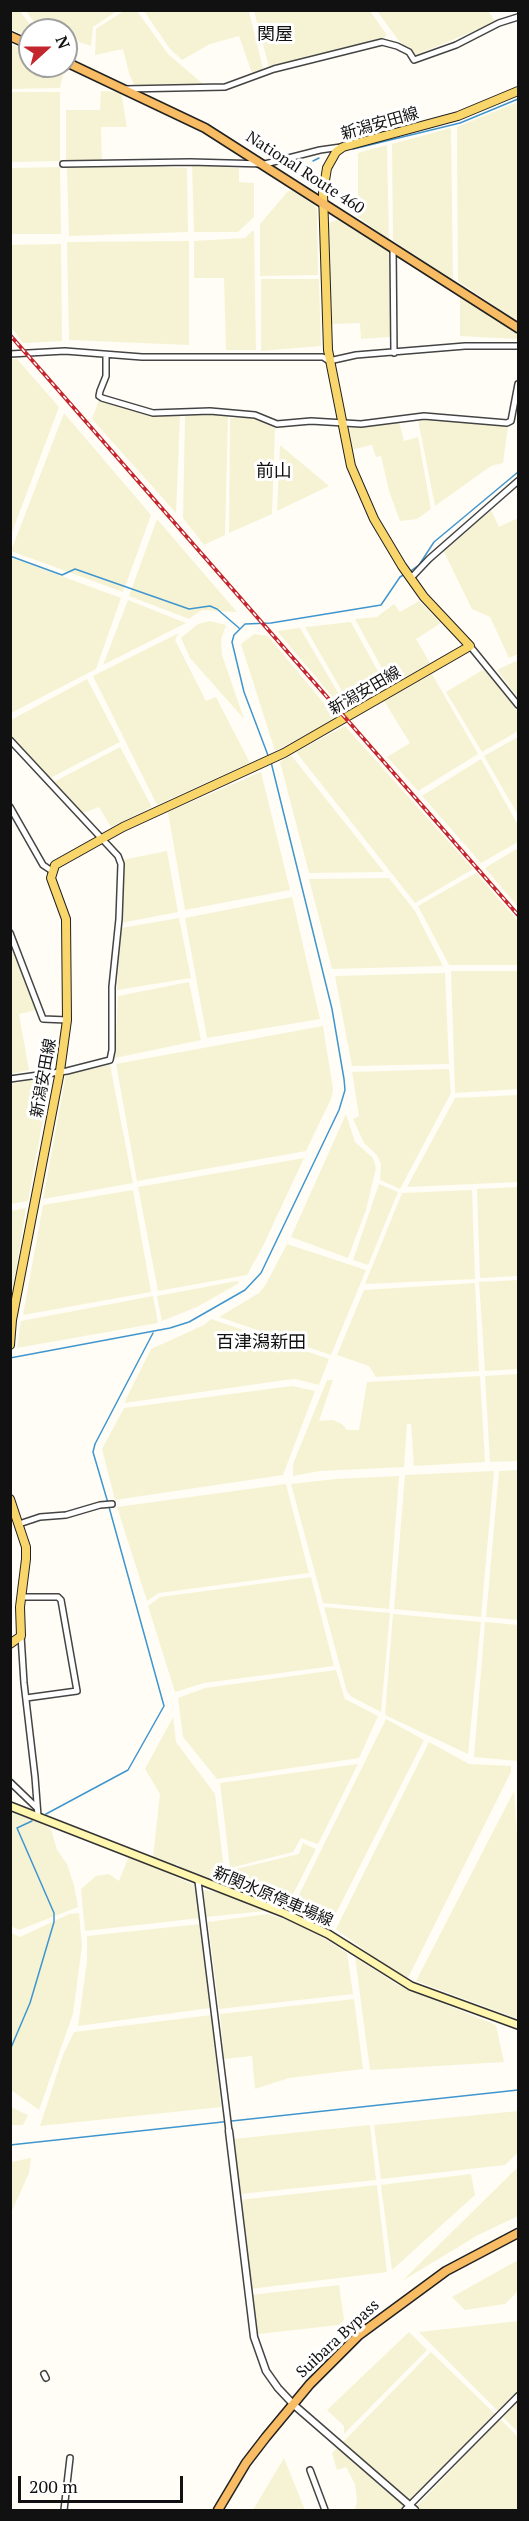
<!DOCTYPE html>
<meta charset="utf-8">
<style>
body{margin:0}
#map{position:relative;width:529px;height:2521px;overflow:hidden;background:#fffdf5;font-family:"PT Serif",serif}
canvas{display:block}
.frame{position:absolute;inset:0;border:12px solid #111;pointer-events:none}
.north{position:absolute;left:18px;top:18px;width:60px;height:60px;box-sizing:border-box;background:#fff;border:2px solid #a0a0a0;border-radius:50%;rotate:69deg;font-size:16px;font-weight:700;line-height:24px;text-align:center;color:#111}
.north::after{content:'';display:block;margin:auto;width:21px;height:27px;background:#c4262e;clip-path:polygon(50% 0,100% 100%,50% 72%,0 100%)}
.scale{position:absolute;left:18px;top:2476px;width:165px;height:27px;box-sizing:border-box;border:3px solid #111;border-top:0;padding-left:8px;font-size:18px;line-height:21px;white-space:nowrap;color:#111;-webkit-text-stroke:4px #fff;paint-order:stroke}
</style>
<div id="map">
<canvas width="529" height="2521"></canvas>
<div class="frame"></div>
<div class="north">N</div>
<div class="scale">200 m</div>
</div>
<script>
const context = document.querySelector('canvas').getContext('2d');
context.lineJoin = 'round';
function fillPath(path, color) { context.fillStyle = color; context.fill(path, 'evenodd'); }
const shape = rows => new Path2D(rows.map(r => 'M' + r).join(''));
function trace(path, color, width, dash) { context.strokeStyle = color; context.lineWidth = width; context.lineCap = dash ? 'butt' : 'round'; context.setLineDash(dash || []); context.stroke(path); }
function write(font, color, halo, rows, align = 'center') {
  context.font = font + ' "PT Serif","Noto Sans JP",serif'; context.lineWidth = 6; context.setLineDash([]); context.textBaseline = 'middle'; context.strokeStyle = halo; context.fillStyle = color; for (const [text, x, y, turn = 0] of rows) {
    context.save(); context.translate(x, y); context.rotate((+turn || 0) * Math.PI / 180); context.textAlign = isNaN(turn) ? turn : align; if (halo) context.strokeText(text, 0, 0); context.fillText(text, 0, 0); context.restore();
  }
}
fillPath(shape([
 [11,10,20,11,34,30,30,30,30,38,11,29],
 [125,10,137,11,168,54,203,84,134,85,129,73,123,49,95,55,96,29],
 [26,11,117,11,93,27,91,46,79,42,72,30,63,27,59,30,40,30],
 [144,11,249,11,263,69,252,73,239,36,210,44,182,60,170,49],
 [254,11,370,11,387,35,383,39,269,67],
 [377,11,488,11,496,22,416,55,399,41],
 [10,44,30,51,30,66,65,66,60,88,11,89],
 [101,91,121,92,127,127,101,127,102,160,66,160,66,110,100,110],
 [11,92,60,92,60,161,11,162],
 [518,102,518,322,458,281,457,159,457,127],
 [451,128,453,280,393,241,392,144],
 [387,145,389,240,358,217,358,153],
 [192,165,239,168,239,182,254,183,254,217,238,232,194,232],
 [140,166,187,168,188,232,69,236,67,167],
 [60,167,61,234,11,234,11,168],
 [288,191,293,191,314,205,317,210,318,275,260,276,260,224],
 [340,219,390,252,390,337,361,339,360,323,332,324,328,223],
 [252,231,254,231,256,350,226,350,224,278,194,278,194,241,245,238],
 [189,241,189,345,69,340,67,242],
 [61,244,62,341,23,343,11,327,11,245],
 [261,279,319,279,321,346,261,351],
 [460,296,518,333,518,339,460,336],
 [11,359,17,359,59,407,11,535],
 [99,400,153,416,180,415,176,513,92,419],
 [64,413,151,515,123,592,11,551],
 [210,414,228,416,225,535,204,545,183,518,185,415],
 [230,418,254,418,275,428,272,514,229,533],
 [418,420,446,420,508,426,503,463,491,466,435,506],
 [399,422,404,441,418,437,431,509,417,519,400,521,389,491,381,456,376,457,372,445,351,450,346,429],
 [280,445,329,486,277,511],
 [491,510,499,527,518,518,518,654,509,658,490,617,472,609,443,550],
 [157,519,237,612,202,610,189,619,129,596],
 [10,557,121,598,96,669,11,713],
 [128,600,186,623,103,665],
 [419,601,441,623,416,639,430,663,391,685,355,619,377,617,394,604,400,612],
 [210,621,226,625,221,640,222,655,244,719,190,658,181,638,198,624],
 [351,622,387,688,351,707,305,627],
 [300,628,346,706,342,708,277,631],
 [179,633,175,640,206,701,216,697,250,763,157,805,93,676],
 [254,634,268,636,337,719,275,751,241,644],
 [518,660,518,698,497,670],
 [486,668,518,710,518,731,482,752,446,692],
 [432,674,478,754,418,791,387,757,410,743,384,701],
 [87,679,120,742,50,778,11,735,11,720],
 [345,726,473,869,415,903,296,752],
 [518,737,518,815,484,756],
 [120,747,152,807,111,827,99,807,83,813,54,782],
 [291,755,384,872,309,873,280,762],
 [481,759,518,825,518,842,481,863,422,796],
 [261,772,290,890,185,910,168,812],
 [518,848,518,907,485,868],
 [167,851,178,912,121,923,122,860],
 [476,873,518,921,518,965,449,965,418,906],
 [389,878,415,911,443,966,332,969,309,879],
 [292,897,320,1019,207,1038,185,918],
 [179,918,191,978,117,990,121,928],
 [13,952,36,1010,19,1014,29,1070,11,1074,10,953],
 [451,971,518,971,518,1089,455,1093],
 [445,973,449,1064,352,1066,335,976],
 [189,982,201,1040,115,1058,118,996],
 [323,1026,333,1089,331,1099,306,1151,137,1181,116,1064],
 [110,1065,133,1183,43,1199,66,1074],
 [449,1069,451,1093,400,1189,380,1180,381,1164,377,1155,364,1143,353,1119,359,1116,352,1072],
 [51,1076,28,1201,11,1204,11,1084],
 [518,1095,518,1182,407,1187,455,1098],
 [346,1114,355,1142,373,1158,376,1168,366,1210,348,1258,291,1237],
 [304,1158,263,1246,247,1275,158,1291,138,1187],
 [379,1184,398,1192,368,1265,353,1260],
 [518,1187,518,1276,480,1278,477,1189],
 [133,1190,151,1292,23,1315,43,1205],
 [472,1190,475,1279,365,1284,402,1193],
 [26,1208,11,1301,11,1211],
 [287,1244,366,1270,331,1355,219,1317,259,1293,266,1284],
 [518,1280,518,1369,485,1371,479,1282],
 [237,1281,239,1283,197,1307,162,1321,157,1296],
 [475,1283,479,1371,376,1377,369,1366,337,1355,364,1290],
 [153,1296,158,1323,17,1348,21,1321],
 [211,1319,329,1359,319,1385,295,1379,285,1380,124,1403,151,1349,204,1325],
 [518,1374,518,1461,490,1462,485,1376],
 [480,1376,485,1462,414,1466,411,1424,407,1424,404,1467,320,1471,293,1476,293,1464,327,1380,333,1380,319,1421,333,1420,342,1424,347,1430,359,1430,367,1382],
 [292,1386,315,1391,283,1475,115,1500,102,1449,124,1408],
 [518,1470,518,1620,486,1617,499,1471],
 [494,1471,481,1617,394,1609,405,1475],
 [399,1476,389,1609,323,1603,291,1484,336,1479],
 [286,1484,309,1573,159,1593,147,1601,117,1507],
 [311,1577,334,1666,204,1683,175,1692,148,1606,160,1597],
 [324,1607,390,1613,381,1712,352,1697,347,1692],
 [393,1614,481,1622,468,1754,385,1715],
 [485,1622,518,1625,518,1761,474,1757],
 [336,1670,345,1699,378,1716,359,1758,217,1779,183,1737,178,1698,205,1688],
 [173,1717,176,1742,215,1794,224,1870,215,1882,181,1869,178,1864,173,1866,153,1857,160,1794,145,1769],
 [386,1719,424,1740,329,1927,292,1909],
 [429,1742,469,1764,511,1766,511,1772,408,1978,382,1963,336,1929],
 [358,1764,318,1844,301,1838,293,1852,230,1868,220,1783],
 [514,1791,518,1847,518,2019,416,1981],
 [10,1812,42,1823,51,1829,57,1850,67,1864,74,1885,78,1907,19,1930,11,1926],
 [303,1843,316,1849,286,1908,224,1883,232,1870,299,1854],
 [129,1856,194,1885,200,1918,85,1931,81,1889,96,1876,109,1874,119,1881],
 [206,1890,223,1894,265,1911,206,1917,204,1891],
 [79,1913,82,1946,73,2014,39,2110,11,2090,11,1933,20,1937,69,1914],
 [268,1914,305,1926,347,1953,353,1994,219,2009,208,1922],
 [201,1924,210,2008,78,2026,87,1961,87,1936],
 [355,1957,398,1985,496,2025,504,2062,370,2070],
 [354,1999,363,2069,289,2078,255,2089,252,2056,224,2059,220,2014],
 [211,2015,221,2107,40,2126,63,2055,74,2032],
 [11,2107,28,2115,23,2125,11,2125],
 [518,2111,518,2152,505,2165,381,2179,374,2125],
 [370,2125,376,2180,240,2194,233,2139],
 [31,2158,29,2173,11,2213,11,2162],
 [518,2167,518,2216,478,2235,402,2281],
 [471,2174,475,2195,392,2270,381,2185],
 [377,2185,387,2272,250,2289,239,2200],
 [518,2260,518,2291,505,2304,465,2310,452,2297],
 [339,2285,344,2320,339,2325,258,2334,251,2295],
 [518,2321,518,2390,498,2411,419,2332],
 [409,2332,427,2350,344,2434,344,2426,327,2410],
 [431,2352,495,2414,400,2510,355,2510,357,2501,355,2484,346,2467,337,2470,332,2453],
 [518,2401,518,2432,503,2417],
 [500,2419,518,2437,518,2510,413,2510],
 [284,2458,305,2510,253,2510]
]), '#f6f3d4');
trace(shape([
 [353,149,460,123,518,99],
 [313,161,319,158],
 [10,556,62,575,75,569,189,609,210,606,217,609,239,628],
 [409,572,419,565,434,542,518,472],
 [269,758,244,692,232,642,234,635,245,624,271,623,381,605,400,577,405,574],
 [10,1358,170,1328,189,1322,245,1290,261,1273,339,1110,345,1090,344,1079,332,1009,271,762],
 [108,1503,93,1452,95,1444,153,1333],
 [46,1814,128,1770,164,1706,109,1507],
 [10,2050,30,2003,54,1922,54,1913,17,1828,32,1821],
 [10,2145,518,2090]
]), '#3f96cf', 1.5);
const minor = shape([
 [125,89,225,87,274,69,382,42,397,46,409,52,414,60,456,45,499,23,518,17],
 [63,164,190,162,265,164,320,150,341,147],
 [393,247,394,353],
 [10,354,65,351,142,357,323,357,329,361,356,355,465,346,518,346],
 [106,355,106,376,100,391,99,396,102,398,153,413,210,411,255,415,277,424,311,421,361,424,424,416,507,423,511,421,518,384],
 [411,578,429,559,518,481],
 [470,646,518,705],
 [10,740,118,856,121,864,119,919,112,987,112,1050,110,1060,67,1071,10,1079],
 [10,807,43,865,52,871],
 [10,933,43,1019,67,1020],
 [19,1524,40,1517,66,1515,100,1505,112,1504],
 [21,1597,58,1597,61,1600,77,1691,26,1698],
 [21,1636,24,1683,35,1777,38,1816],
 [10,1782,36,1807],
 [198,1881,229,2131],
 [44,2374,46,2378],
 [310,2470,325,2510],
 [64,2510,70,2458],
 [405,2510,518,2396]
]);
const tertiary = shape([
 [229,2131,254,2337,266,2371,278,2388,294,2405,415,2510]
]);
const secondary = shape([
 [10,1806,284,1913,328,1934,411,1986,518,2025]
]);
const primary = shape([
 [10,1345,12,1320,60,1071,67,1020,66,919,51,878,55,865,123,827,284,753,470,646,424,597,402,566,374,519,351,466,328,350,323,193,327,168,336,152,343,147,458,116,518,91],
 [10,1499,26,1547,26,1559,20,1607,21,1636,10,1644]
]);
const trunk = shape([
 [10,36,30,45],
 [66,62,205,128,518,328],
 [218,2510,246,2463,266,2437,310,2384,359,2335,446,2271,518,2233]
]);
trace(minor, '#444', 8);
trace(tertiary, '#444', 9);
trace(secondary, '#333', 10);
trace(primary, '#222', 10);
trace(trunk, '#222', 11);
trace(minor, '#fff', 5);
trace(tertiary, '#fff', 6);
trace(secondary, '#fff6b0', 7);
trace(primary, '#f9d66b', 8);
trace(trunk, '#f7bc64', 8);
const rail = shape([
 [10,335,518,915]
]);
trace(rail, '#c4262e', 4);
trace(rail, '#fff', 1.5, [4.5]);
write('16px', '#111', '#fff', [
 ["新潟安田線",380,124,-16],
 ["National Route 460",305,173,33],
 ["新潟安田線",365,691,-30],
 ["新潟安田線",44,1078,-80],
 ["新関水原停車場線",273,1897,23],
 ["Suibara Bypass",338,2339,-43]
]);
write('18px', '#111', '#fff', [
 ["関屋",275,35],
 ["前山",274,472],
 ["百津潟新田",261,1343]
]);
</script>
